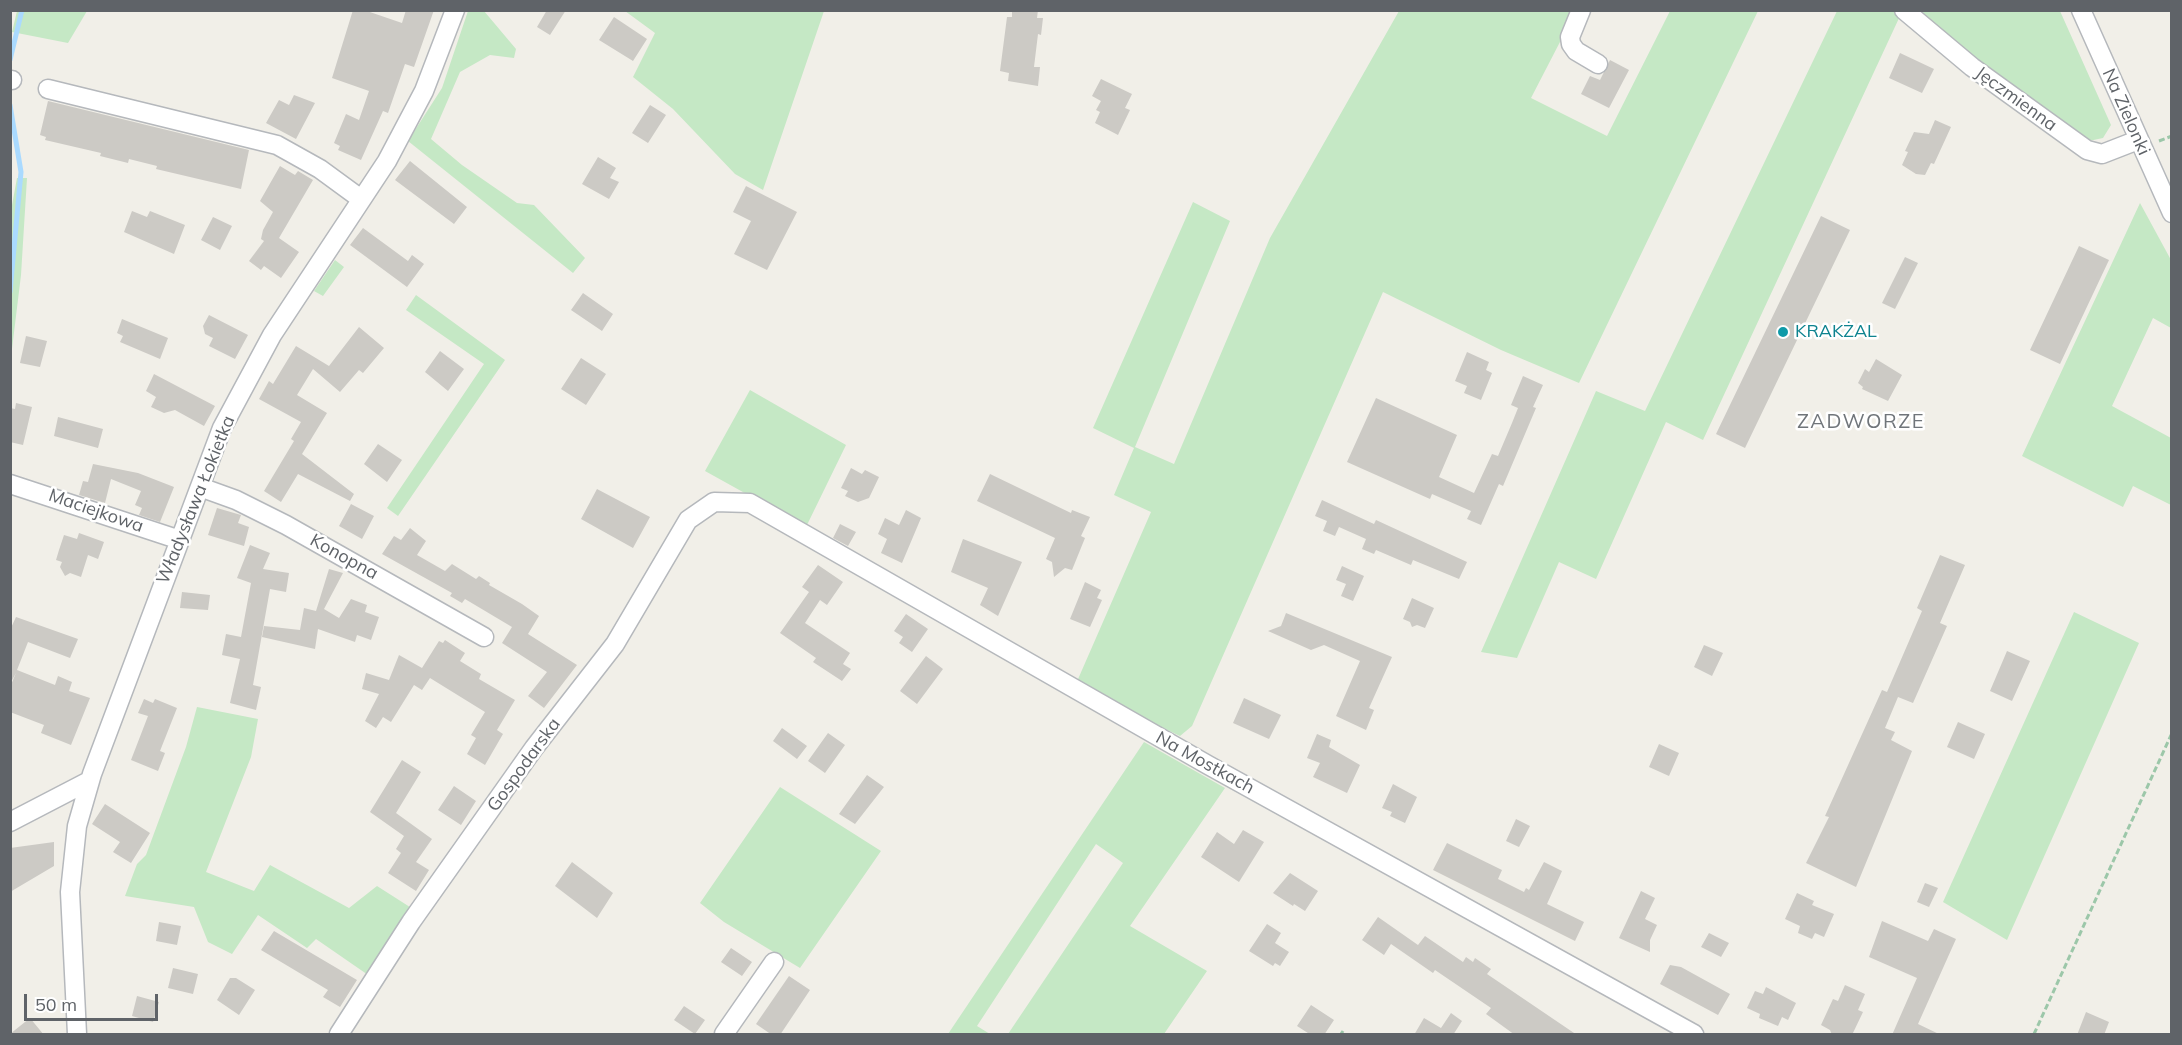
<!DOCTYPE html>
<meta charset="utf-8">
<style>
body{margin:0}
#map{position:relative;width:2182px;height:1045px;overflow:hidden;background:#f1efe8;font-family:Mulish,sans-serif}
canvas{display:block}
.frame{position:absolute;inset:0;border:12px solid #5f6368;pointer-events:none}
.scale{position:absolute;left:24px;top:994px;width:134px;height:27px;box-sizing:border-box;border:3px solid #5f6368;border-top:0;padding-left:8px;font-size:18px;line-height:21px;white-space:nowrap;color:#5f6368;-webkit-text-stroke:4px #fff;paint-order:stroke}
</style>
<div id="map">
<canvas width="2182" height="1045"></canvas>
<div class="frame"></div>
<div class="scale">50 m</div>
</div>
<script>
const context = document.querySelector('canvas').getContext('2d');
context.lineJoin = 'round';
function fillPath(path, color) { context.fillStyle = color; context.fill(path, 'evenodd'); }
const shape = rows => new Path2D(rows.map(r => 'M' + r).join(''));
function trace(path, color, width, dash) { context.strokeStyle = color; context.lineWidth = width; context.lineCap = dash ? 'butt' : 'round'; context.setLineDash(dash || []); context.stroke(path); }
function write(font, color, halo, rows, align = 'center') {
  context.font = font + ' Mulish,sans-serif'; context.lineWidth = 5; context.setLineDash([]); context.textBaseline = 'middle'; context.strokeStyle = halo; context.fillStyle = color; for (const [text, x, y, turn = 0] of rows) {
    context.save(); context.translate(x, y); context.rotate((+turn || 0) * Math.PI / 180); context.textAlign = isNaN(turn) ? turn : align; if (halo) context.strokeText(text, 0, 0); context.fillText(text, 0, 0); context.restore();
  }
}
fillPath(shape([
 [17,11,17,10,87,11,68,43,12,32],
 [468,11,484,11,516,49,514,58,490,55,460,72,431,139,462,165,517,203,534,205,585,258,573,273,408,141,442,88],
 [625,11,824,11,763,190,735,174,673,109,633,77,655,33],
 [1399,11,1576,11,1531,98,1607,136,1670,11,1758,11,1579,383,1501,350,1383,292,1192,726,1180,736,1075,686,1151,512,1114,495,1134,448,1093,428,1193,202,1230,221,1135,447,1174,464,1270,238],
 [1837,11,1894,11,1900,16,1703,440,1666,422,1596,579,1559,562,1517,658,1481,652,1596,391,1645,411],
 [1910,11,2060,11,2111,125,2103,138,2084,142],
 [17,178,27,178,21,275,11,357,10,216],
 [2140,203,2171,260,2171,328,2153,318,2112,406,2171,438,2171,505,2133,486,2123,507,2022,456],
 [335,260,344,267,323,296,314,291],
 [416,295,505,360,398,516,387,508,484,364,406,310],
 [750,390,846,445,806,527,705,471],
 [2074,612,2139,643,2007,940,1943,902],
 [197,707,258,719,251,757,206,872,254,891,270,865,349,908,377,886,413,909,371,977,316,939,307,948,258,915,232,954,208,942,194,907,125,896,137,864,146,855,186,747],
 [1144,742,1225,788,1130,926,1207,971,1164,1034,1008,1034,1123,863,1096,844,977,1026,990,1034,948,1034],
 [780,787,881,851,800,968,724,922,700,903]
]), '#c5e8c5');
trace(shape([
 [10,60,22,10],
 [10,105,21,172,10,292]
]), '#aadaff', 5);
fillPath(shape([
 [353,10,364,10,402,23,406,10,434,10,414,67,405,64,388,113,383,111,361,160,338,150,340,146,334,143,346,114,359,120,369,91,332,78],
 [547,10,566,10,550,35,537,27],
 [1012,10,1038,10,1037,18,1043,18,1041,35,1038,34,1034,67,1040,67,1038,86,1008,81,1009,73,1000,71,1007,17,1012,17],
 [614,17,647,39,633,61,599,40],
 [1900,53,1934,69,1922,93,1889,78],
 [1610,60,1629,70,1609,108,1581,94,1590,76,1600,80],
 [1101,79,1132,94,1125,108,1130,110,1118,135,1095,123,1100,112,1096,110,1101,101,1092,96],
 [294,95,315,103,296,139,266,123,279,100,289,105],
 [48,101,249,150,241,189,156,169,157,166,129,159,128,163,100,156,101,153,45,140,46,137,40,135],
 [650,105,666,115,648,143,632,133],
 [1935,120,1951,127,1934,164,1931,163,1925,175,1916,174,1902,165,1908,152,1905,151,1914,132,1929,134],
 [598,157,616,168,610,178,619,182,609,199,582,184],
 [410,161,467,207,454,224,395,180],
 [280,166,295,175,298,171,313,180,279,238,299,252,281,278,264,266,261,270,249,261,264,241,261,239,263,230,273,212,260,201],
 [746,186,797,212,767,270,734,254,751,221,733,212],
 [132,211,147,217,150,211,185,225,174,254,124,232],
 [1821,216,1850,230,1745,448,1716,434],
 [213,217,232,226,220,250,201,240],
 [363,228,408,261,412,255,424,264,407,287,350,245],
 [2079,246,2109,260,2060,364,2030,350],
 [1905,257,1918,263,1895,309,1882,303],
 [583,293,613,314,602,331,571,310],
 [209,315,248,335,235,359,209,346,213,338,205,334,203,326],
 [122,319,168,338,160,359,120,342,123,336,117,333],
 [359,327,384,348,363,373,359,370,340,392,313,369,297,395,327,413,302,454,354,494,350,501,298,474,281,502,264,491,294,441,291,439,301,422,259,399,269,381,273,384,296,346,329,366],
 [26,336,47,341,40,367,20,363],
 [440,351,464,369,448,391,425,372],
 [1467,352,1489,362,1486,370,1492,373,1481,400,1464,393,1467,386,1455,381],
 [581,358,606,374,586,405,561,389],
 [1876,359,1902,375,1888,401,1862,389,1863,387,1858,383,1865,369,1869,372],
 [154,374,215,406,204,426,175,410,164,413,151,407,156,397,146,391],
 [1523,376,1543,385,1533,407,1536,408,1503,486,1499,484,1481,525,1467,519,1471,511,1432,494,1430,499,1347,462,1376,398,1457,435,1439,477,1474,493,1492,454,1498,456,1512,423,1518,408,1511,405],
 [16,403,32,407,23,445,10,442,10,408,15,409],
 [58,417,103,429,98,448,54,436],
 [378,444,402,460,387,482,364,464],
 [93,464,138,473,174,487,160,522,139,515,142,508,135,505,141,491,111,479,105,503,79,495,83,481,88,482],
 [851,468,862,474,865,470,879,477,869,498,858,502,845,496,848,491,841,488],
 [990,474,1071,513,1072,510,1090,517,1081,536,1085,538,1072,570,1065,568,1054,577,1052,562,1046,559,1055,538,977,501],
 [597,489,650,517,633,548,581,519],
 [1322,500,1374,524,1376,520,1467,562,1459,579,1413,560,1411,565,1376,550,1374,554,1362,549,1366,539,1339,527,1335,536,1323,531,1327,521,1315,516],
 [351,504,374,516,362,539,339,526],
 [217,508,241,515,238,523,249,527,244,546,208,535],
 [906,510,921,518,902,563,881,553,887,539,878,534,885,518,899,525],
 [840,524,856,532,848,546,833,538],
 [410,528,426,541,417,555,445,571,452,564,476,579,479,576,490,583,489,585,522,604,539,616,528,634,577,665,544,708,528,696,547,672,502,643,512,627,465,599,462,603,450,596,452,593,382,554,394,536,401,540],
 [79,533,104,542,98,559,88,555,81,577,70,573,65,576,60,567,62,562,56,560,59,550,64,535,77,539],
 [963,539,1022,562,998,616,980,605,988,588,951,572],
 [250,545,270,553,263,569,289,573,286,592,270,589,253,685,261,687,256,710,230,703,240,659,222,655,226,634,241,637,251,583,237,578],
 [1940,555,1965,565,1940,623,1947,626,1913,703,1898,697,1885,728,1895,732,1891,740,1912,751,1856,887,1806,863,1829,817,1825,816,1882,690,1887,692,1922,611,1917,608],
 [818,565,843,582,827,605,820,600,805,623,850,653,843,664,851,669,842,681,813,662,816,658,780,633,809,592,802,587],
 [1342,566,1364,576,1353,601,1341,596,1346,584,1336,580],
 [329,569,343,573,324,609,339,618,351,599,367,605,365,612,379,617,371,640,357,635,355,642,318,629,315,649,262,637,264,626,300,630,304,608,316,611],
 [1085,582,1101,590,1097,598,1102,600,1090,627,1070,619],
 [182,592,210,595,208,610,180,608],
 [1412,598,1434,608,1425,628,1417,625,1412,627,1410,622,1403,619],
 [1286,613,1392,657,1369,708,1374,710,1366,730,1336,716,1360,661,1324,645,1311,650,1268,631,1281,626],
 [906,614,928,629,912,652,899,643,903,637,894,631],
 [16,617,78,639,70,658,28,642,17,670,55,685,58,676,72,682,69,691,90,698,71,745,41,733,44,725,10,712,10,687,16,673,10,684,10,630],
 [445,640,465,653,460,661,481,674,479,679,515,700,497,730,503,734,485,765,467,754,476,738,471,735,485,712,430,678,422,690,414,685,391,722,383,717,376,728,365,721,379,694,362,689,366,673,389,680,399,655,422,668,439,641,443,643],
 [1704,645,1723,653,1712,676,1694,667],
 [2007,651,2030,661,2012,701,1990,691],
 [926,656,943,669,917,704,900,691],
 [1244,698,1281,715,1269,739,1233,723],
 [144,699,153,703,155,699,177,708,160,751,165,753,158,771,131,760,148,716,138,713],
 [1958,722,1985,734,1974,759,1947,747],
 [782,728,807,746,797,759,773,741],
 [828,733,845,745,825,773,808,761],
 [1317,734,1331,740,1329,747,1360,765,1347,793,1313,777,1320,763,1307,758],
 [1659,744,1679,753,1669,776,1649,767],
 [402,760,421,772,396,813,432,839,416,862,429,870,416,891,388,873,401,853,396,849,404,836,370,812],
 [867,775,884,787,855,824,839,814],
 [1393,784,1417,797,1405,823,1390,816,1392,812,1382,808],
 [454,786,476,801,461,825,438,810],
 [105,804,150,833,131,863,113,852,120,842,92,824],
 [1516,819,1530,826,1519,847,1506,841],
 [1243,830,1264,842,1239,882,1201,857,1217,832,1234,844],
 [54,842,54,866,10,892,10,848],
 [1447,843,1502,870,1498,879,1524,892,1526,888,1529,890,1544,862,1562,871,1547,904,1584,922,1575,941,1433,870],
 [572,862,613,893,597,918,555,886],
 [1290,873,1318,891,1305,911,1294,904,1293,906,1273,893],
 [1925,883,1938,888,1929,907,1917,902],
 [1641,891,1655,898,1645,919,1657,925,1650,940,1650,952,1619,938],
 [1797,893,1814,901,1812,905,1834,914,1824,937,1815,933,1812,939,1798,933,1800,926,1785,919],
 [1378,917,1418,945,1425,936,1463,962,1466,957,1473,962,1475,958,1491,969,1487,974,1577,1035,1515,1035,1486,1014,1491,1008,1435,970,1433,973,1391,944,1384,955,1362,940],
 [1882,921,1928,941,1934,929,1956,939,1918,1024,1941,1035,1892,1035,1917,978,1869,957],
 [159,922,181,926,177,945,156,941],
 [1267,924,1281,933,1275,943,1289,952,1280,966,1275,963,1273,966,1249,951],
 [274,931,357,980,340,1007,323,997,328,990,261,950],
 [1709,933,1729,943,1721,957,1701,947],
 [731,948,752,962,742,976,721,962],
 [1670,965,1681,967,1730,994,1718,1015,1660,984],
 [173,968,198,974,193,994,168,988],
 [789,976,810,990,780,1035,772,1035,756,1024],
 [230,978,236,978,255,990,239,1015,217,1000],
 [1845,985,1865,994,1858,1010,1863,1012,1852,1035,1832,1035,1830,1030,1821,1025,1833,999,1838,1001],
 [1766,987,1796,1003,1788,1020,1782,1017,1778,1026,1759,1018,1760,1014,1747,1008,1755,991,1763,994],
 [137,996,159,1002,153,1022,132,1016],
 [1311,1005,1334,1020,1324,1035,1311,1035,1297,1026],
 [684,1006,705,1020,695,1034,674,1020],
 [2086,1012,2109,1022,2104,1035,2077,1035],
 [1451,1013,1462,1021,1453,1035,1414,1035,1424,1018,1441,1028],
 [30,1018,44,1035,10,1035,10,1034]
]), '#cccac5');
const minor = shape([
 [1581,10,1570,37,1571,44,1576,51,1598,64],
 [1904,10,1972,67,2087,150,2102,154,2138,140],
 [2081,10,2172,213],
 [10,80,12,80],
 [48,89,277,145,320,169,361,199],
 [10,484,180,540],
 [200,487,236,500,286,525,484,637],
 [10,822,89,781],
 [77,1034,70,892,77,826,92,774,222,428,272,335,387,161,424,91,455,10],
 [339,1034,411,922,534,748,615,644,688,520,714,502,750,503,1208,765,1694,1034],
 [724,1034,774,962]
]);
trace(minor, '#b5b8bc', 21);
trace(shape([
 [2159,141,2172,136],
 [1341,1034,1343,1031],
 [2034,1034,2172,733]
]), '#9cc7a9', 3, [6, 3]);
trace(minor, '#fff', 18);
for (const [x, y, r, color] of [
 [1783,332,6,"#0f9aa8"]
]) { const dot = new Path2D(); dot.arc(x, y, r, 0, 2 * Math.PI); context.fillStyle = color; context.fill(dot); trace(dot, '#fff', 2); }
write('18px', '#5f6368', '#fff', [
 ["Jęczmienna",2016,99,36],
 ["Na Zielonki",2126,112,66],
 ["Władysława Łokietka",196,500,-68],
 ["Maciejkowa",96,511,19],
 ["Konopna",344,557,29],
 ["Na Mostkach",1205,763,29],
 ["Gospodarska",524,765,-54]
]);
write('18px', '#0d838f', '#fff', [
 ["KRAKŻAL",1795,332]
], 'left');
context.letterSpacing = '1.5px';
write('20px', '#70757a', '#fff', [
 ["ZADWORZE",1861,422]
]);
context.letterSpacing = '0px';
</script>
